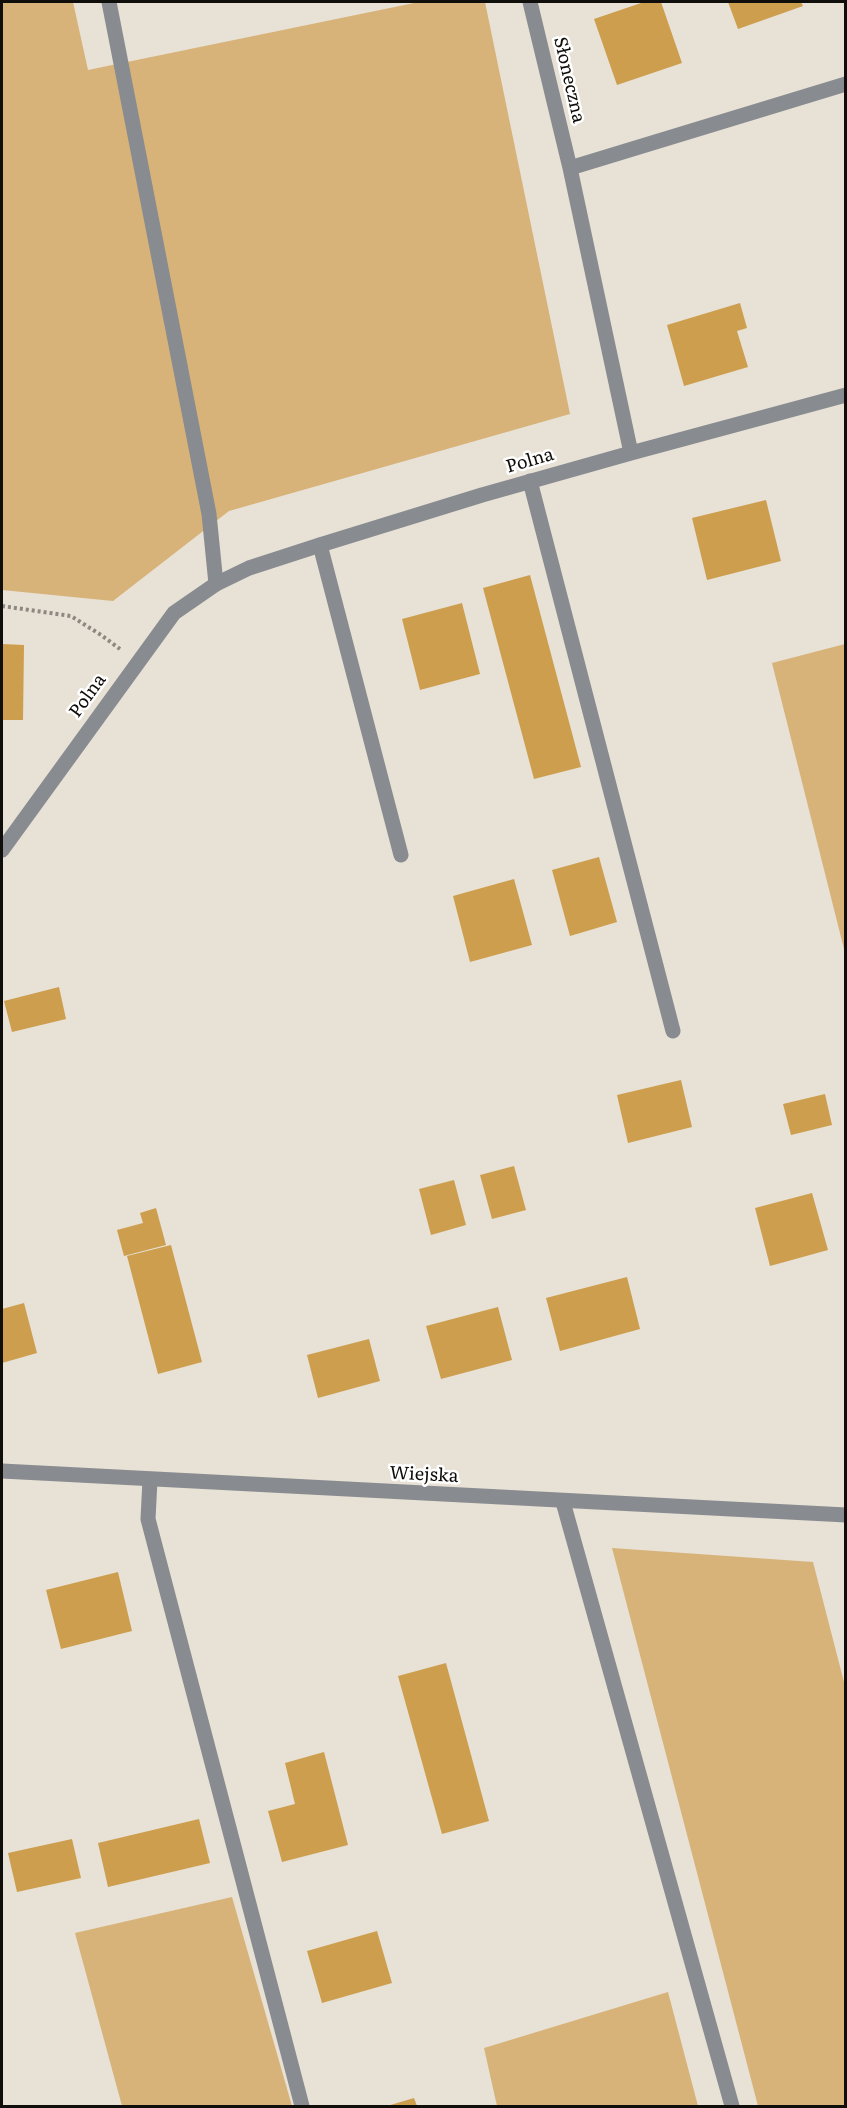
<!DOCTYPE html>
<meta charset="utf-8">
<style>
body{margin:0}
#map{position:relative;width:847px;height:2108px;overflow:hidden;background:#e8e1d5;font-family:Literata,serif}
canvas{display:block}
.frame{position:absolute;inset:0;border:3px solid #100e0a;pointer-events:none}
</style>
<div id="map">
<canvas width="847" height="2108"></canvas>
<div class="frame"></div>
</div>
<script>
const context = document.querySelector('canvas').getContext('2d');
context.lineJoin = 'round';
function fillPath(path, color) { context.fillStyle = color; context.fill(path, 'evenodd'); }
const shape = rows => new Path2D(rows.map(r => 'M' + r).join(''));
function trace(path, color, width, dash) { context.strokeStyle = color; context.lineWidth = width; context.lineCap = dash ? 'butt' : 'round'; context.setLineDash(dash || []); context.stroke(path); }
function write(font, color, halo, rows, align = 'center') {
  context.font = font + ' Literata,serif'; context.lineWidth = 5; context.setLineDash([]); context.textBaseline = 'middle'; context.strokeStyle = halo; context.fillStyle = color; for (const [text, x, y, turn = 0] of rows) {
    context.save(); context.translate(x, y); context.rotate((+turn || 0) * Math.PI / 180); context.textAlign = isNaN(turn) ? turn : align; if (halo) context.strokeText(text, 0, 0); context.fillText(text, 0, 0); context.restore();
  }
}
fillPath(shape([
 [2,2,73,2,88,70,419,2,485,2,570,414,229,511,113,601,2,590],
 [845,644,846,644,845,953,772,663],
 [612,1548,813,1562,845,1686,845,2106,758,2106],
 [232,1897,292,2106,122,2106,75,1933],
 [668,1992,698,2106,497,2106,484,2048]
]), '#d7b379');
fillPath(shape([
 [644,2,661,2,682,63,617,85,594,19],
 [728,2,801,2,803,6,738,29],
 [740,303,747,328,737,331,748,367,684,386,667,325],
 [766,500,781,561,707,580,692,518],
 [530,575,581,767,534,779,483,588],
 [462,603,480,674,420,690,402,619],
 [2,644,24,645,23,720,2,720],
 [599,857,617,922,570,936,552,870],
 [514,879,532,945,470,962,453,896],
 [59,987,66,1019,12,1032,4,1001],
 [681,1080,692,1127,628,1143,617,1095],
 [825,1094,832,1125,791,1135,783,1104],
 [514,1166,526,1210,492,1219,480,1175],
 [454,1180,466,1225,431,1235,419,1189],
 [812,1193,828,1250,770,1266,755,1208],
 [156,1208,166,1245,124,1256,117,1230,143,1223,140,1213],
 [171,1245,202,1362,158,1374,127,1256],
 [627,1277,640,1329,560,1351,546,1298],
 [24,1303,37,1353,2,1363,2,1309],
 [498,1307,512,1360,441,1379,426,1326],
 [369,1339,380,1381,318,1398,307,1355],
 [118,1572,132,1631,61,1649,46,1590],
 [446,1663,489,1821,442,1834,398,1676],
 [324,1752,348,1845,282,1862,268,1811,295,1804,285,1763],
 [199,1819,210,1863,108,1887,98,1843],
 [72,1839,81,1878,17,1892,8,1853],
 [377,1931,392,1983,322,2003,307,1951],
 [414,2098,417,2106,387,2106]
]), '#cc9e4e');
trace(shape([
 [2,606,71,616,101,635,120,649]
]), '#8d8880', 4, [3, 3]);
trace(shape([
 [109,2,209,514,216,584],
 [530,481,673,1031],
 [320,545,401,855],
 [150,1480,148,1519,302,2106],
 [563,1502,732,2106]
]), '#888b90', 15);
trace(shape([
 [570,168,846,84],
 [631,453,846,395],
 [2,850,174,613,216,584,249,568,320,545,482,495,631,453,570,168,530,2],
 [2,1471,846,1515]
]), '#888b90', 15);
write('18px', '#100e0a', '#fff', [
 ["Słoneczna",569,80,77],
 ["Polna",530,461,-16],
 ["Polna",88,696,-54],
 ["Wiejska",424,1475,3]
]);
</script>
